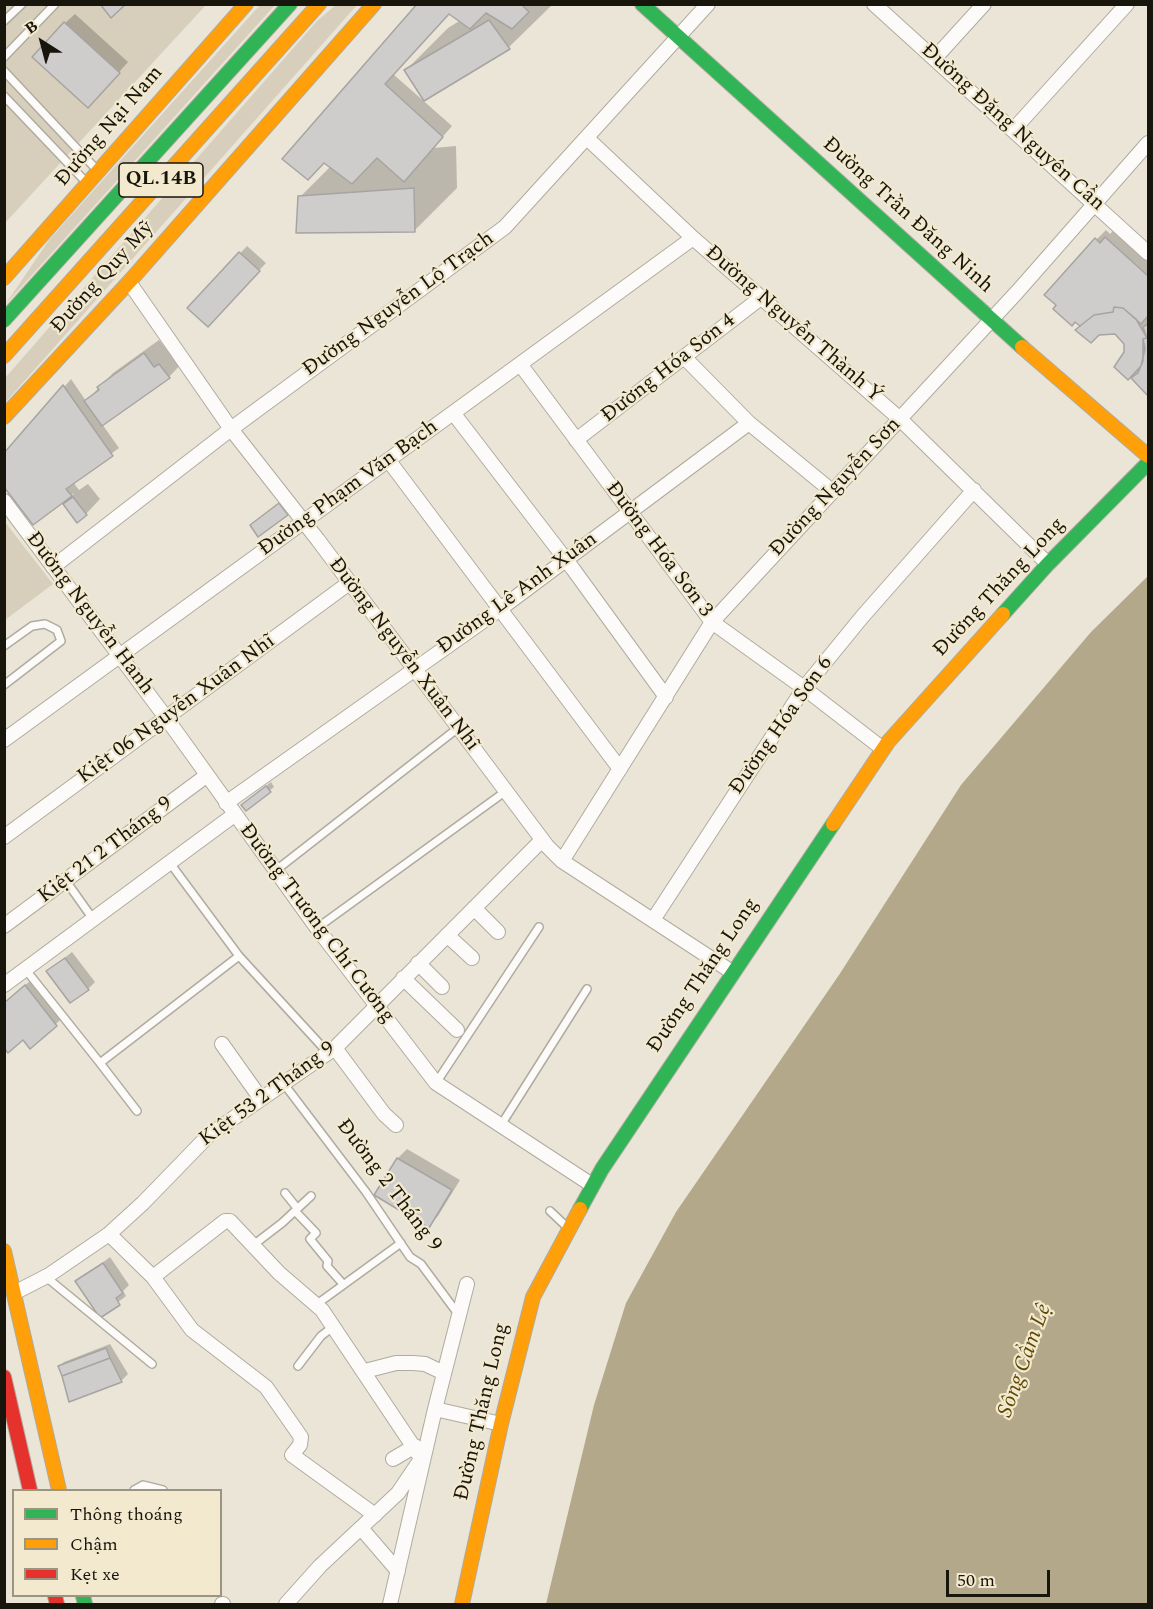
<!DOCTYPE html>
<meta charset="utf-8">
<style>
body{margin:0}
#map{position:relative;width:1153px;height:1609px;overflow:hidden;background:#eae5d7;font-family:Spectral,serif}
canvas{display:block}
.frame{position:absolute;inset:0;border:6px solid #18150c;pointer-events:none}
.legend{position:absolute;left:12px;top:1489px;width:210px;height:108px;box-sizing:border-box;background:#f2e9cf;border:2px solid #9b9481;margin:0;padding:8px 10px;list-style:none;font-size:18px;color:#18150c}
.legend li{display:flex;align-items:center;gap:12px;height:30px}
.legend b{width:30px;border:2px solid #9b9481}
.north{position:absolute;left:12px;top:12px;width:60px;height:60px;-webkit-text-stroke:4px #f2e9cf;paint-order:stroke;rotate:324deg;font-size:16px;font-weight:700;line-height:24px;text-align:center;color:#18150c}
.north::after{content:'';display:block;margin:auto;width:21px;height:27px;background:#18150c;clip-path:polygon(50% 0,100% 100%,50% 72%,0 100%)}
.scale{position:absolute;left:946px;top:1570px;width:104px;height:27px;box-sizing:border-box;border:3px solid #18150c;border-top:0;padding-left:8px;font-size:18px;line-height:21px;white-space:nowrap;color:#18150c;-webkit-text-stroke:4px #f2e9cf;paint-order:stroke}
</style>
<div id="map">
<canvas width="1153" height="1609"></canvas>
<div class="frame"></div>
<ul class="legend">
<li><b style="height:8px;background:#30b455"></b>Thông thoáng</li>
<li><b style="height:8px;background:#ff9f0a"></b>Chậm</li>
<li><b style="height:8px;background:#e5322d"></b>Kẹt xe</li>
</ul>
<div class="north">B</div>
<div class="scale">50 m</div>
</div>
<script>
const context = document.querySelector('canvas').getContext('2d');
context.lineJoin = 'round';
function fillPath(path, color) { context.fillStyle = color; context.fill(path, 'evenodd'); }
const shape = rows => new Path2D(rows.map(r => 'M' + r).join(''));
function trace(path, color, width, dash) { context.strokeStyle = color; context.lineWidth = width; context.lineCap = dash ? 'butt' : 'round'; context.setLineDash(dash || []); context.stroke(path); }
function write(font, color, halo, rows, align = 'center') {
  context.font = font + ' Spectral,serif'; context.lineWidth = 4.5; context.setLineDash([]); context.textBaseline = 'middle'; context.strokeStyle = halo; context.fillStyle = color; for (const [text, x, y, turn = 0] of rows) {
    context.save(); context.translate(x, y); context.rotate((+turn || 0) * Math.PI / 180); context.textAlign = isNaN(turn) ? turn : align; if (halo) context.strokeText(text, 0, 0); context.fillText(text, 0, 0); context.restore();
  }
}
fillPath(shape([
 [5,5,206,5,5,223],
 [260,5,275,5,5,305,49,240],
 [336,5,357,5,5,403,5,378,317,21],
 [5,522,53,584,5,620,4,620]
]), '#d7cfbb');
fillPath(shape([
 [1148,576,1148,1604,546,1604,594,1405,626,1303,676,1212,839,975,961,785,1091,632]
]), '#b3a889');
fillPath(shape([
 [419,4,552,5,509,47,425,99,406,70,448,28,461,20,450,13,393,74,452,126,433,148,456,146,457,188,414,231,300,197,331,166],
 [75,14,128,62,97,97,65,23],
 [1116,228,1148,258,1148,314,1146,317,1148,319,1148,394,1131,376,1126,343,1116,333,1082,326,1076,320,1096,240,1106,230,1110,234],
 [247,246,266,263,215,318,189,308],
 [159,340,170,354,174,351,183,362,169,377,102,424,119,448,73,482,79,490,88,484,100,499,86,514,65,505,74,493,33,523,4,458,71,379,86,401,113,373],
 [271,782,274,787,246,809,248,801],
 [72,952,95,982,88,989,48,971],
 [33,979,63,1017,56,1024,23,1037,20,989],
 [407,1149,460,1180,438,1216,429,1226,376,1194,398,1158],
 [110,1257,129,1285,123,1291,126,1296,100,1316,77,1282],
 [110,1344,128,1374,121,1381,70,1400,59,1366,64,1362]
]), '#0003');
const building = shape([
 [100,4,126,4,111,18,100,4],
 [417,4,521,4,529,12,512,29,486,13,470,29,449,14,385,84,443,137,404,182,377,158,352,184,324,163,308,180,282,159,417,4],
 [489,20,510,49,424,101,404,70,489,20],
 [64,22,120,73,88,108,32,57,64,22],
 [414,188,415,232,296,233,298,196,414,188],
 [1105,237,1148,276,1148,316,1141,324,1123,308,1114,307,1113,312,1094,315,1080,326,1075,322,1072,326,1053,309,1056,305,1044,295,1095,238,1100,243,1105,237],
 [239,252,260,271,208,327,187,308,239,252],
 [1114,307,1123,308,1136,319,1147,338,1143,339,1145,349,1141,366,1128,380,1114,367,1124,352,1124,344,1115,334,1099,335,1091,343,1075,330,1094,315,1113,312,1114,307],
 [1148,324,1148,396,1131,378,1138,373,1143,361,1143,339,1147,338,1143,327,1148,324],
 [144,353,154,367,159,364,170,378,102,426,84,401,99,390,97,387,144,353],
 [63,385,113,456,66,489,72,496,33,525,4,487,4,453,63,385],
 [73,497,87,515,77,523,63,504,73,497],
 [279,503,288,515,258,537,250,525,279,503],
 [266,786,271,792,246,811,241,805,266,786],
 [65,958,89,990,70,1003,46,971,65,958],
 [25,985,57,1026,30,1049,23,1040,8,1053,4,1048,4,1003,25,985],
 [397,1158,452,1190,429,1228,374,1195,397,1158],
 [103,1263,123,1293,116,1298,120,1305,100,1318,75,1281,103,1263],
 [106,1348,110,1358,62,1376,58,1366,106,1348],
 [110,1358,122,1382,69,1402,62,1376,110,1358]
]);
fillPath(building, '#cfcdcb');
trace(building, '#a6a4a2', 1.5);
const lane = shape([
 [4,21,22,4],
 [4,57,55,4],
 [4,71,97,170],
 [4,96,85,181],
 [4,646,32,626,45,624,57,630,61,641,4,685],
 [170,863,239,956,328,1053],
 [275,871,458,728],
 [66,881,93,919],
 [317,928,506,791],
 [26,970,100,1063,239,956],
 [100,1063,137,1111],
 [436,1083,539,927],
 [284,1084,366,1192,410,1257,421,1264,458,1314],
 [501,1125,587,989],
 [285,1193,297,1208],
 [295,1211,316,1233,310,1239,328,1261,327,1266,343,1284],
 [550,1211,567,1227],
 [252,1246,282,1223,311,1196],
 [46,1277,152,1364],
 [317,1304,401,1243],
 [298,1366,321,1336,334,1326],
 [134,1490,143,1485,163,1490]
]);
const street = shape([
 [874,4,1148,253],
 [935,58,984,4],
 [1014,129,1127,4],
 [588,139,693,238,900,419,1048,564],
 [129,282,231,429,318,540,547,846,562,861,732,972],
 [685,358,749,423,833,492],
 [520,364,712,622,804,688,883,749],
 [454,414,573,569,666,697],
 [576,440,762,297],
 [389,461,620,769],
 [4,501,167,719,317,928,436,1083,592,1185],
 [53,567,231,429,505,227,708,4],
 [4,740,693,238],
 [226,803,500,609,749,423],
 [4,837,349,583],
 [562,861,712,622,1018,291,1148,143],
 [474,908,498,932],
 [653,920,804,688,862,617,974,490],
 [4,926,206,776],
 [447,935,472,958],
 [418,963,442,987],
 [403,978,457,1030],
 [4,985,234,815],
 [222,1044,261,1099],
 [335,1048,384,1114,396,1125],
 [109,1234,153,1277,225,1221,230,1221,279,1273,322,1310,421,1458],
 [153,1277,192,1330,266,1387,301,1437,300,1445,292,1455,375,1515],
 [14,1293,49,1275,109,1234,143,1203,209,1135,335,1048,542,840],
 [365,1371,396,1363,413,1363,425,1364,444,1373],
 [435,1409,501,1424],
 [393,1459,415,1446],
 [361,1528,398,1571],
 [222,1604,223,1604],
 [286,1604,320,1566,398,1493,419,1462],
 [390,1604,435,1409,467,1284]
]);
const fast = shape([
 [642,4,1022,347],
 [4,320,290,4],
 [1003,614,1048,564,1148,463],
 [580,1209,602,1169,833,824],
 [83,1596,85,1604]
]);
const slow = shape([
 [4,278,246,4],
 [1022,347,1148,456],
 [4,356,319,4],
 [4,417,129,282,374,4],
 [833,824,888,742,1003,614],
 [4,1251,59,1490],
 [462,1604,501,1424,533,1297,580,1209]
]);
const jam = shape([
 [4,1377,30,1490],
 [55,1596,57,1604]
]);
trace(lane, '#afab9f', 10);
trace(street, '#afab9f', 16);
trace(fast, '#afab9f', 16);
trace(slow, '#afab9f', 16);
trace(jam, '#afab9f', 16);
trace(lane, '#fcfbf9', 7);
trace(street, '#fcfbf9', 14);
trace(fast, '#30b455', 14);
trace(slow, '#ff9f0a', 14);
trace(jam, '#e5322d', 14);
for (const [x, y, w] of [
 [161,180,84]
]) { const box = new Path2D(); box.roundRect(x - w / 2, y - 17, w, 34, 4.5); context.fillStyle = '#f2e9cf'; context.fill(box); trace(box, '#18150c', 1.5); }
write('bold 20px', '#18150c', null, [
 ["QL.14B",161,180]
]);
write('21px', '#18150c', '#f2e9cf', [
 ["Đường Nại Nam",110,127,-49],
 ["Đường Đặng Nguyên Cẩn",1012,128,42],
 ["Đường Trần Đăng Ninh",907,216,42],
 ["Đường Quy Mỹ",103,278,-48],
 ["Đường Nguyễn Lộ Trạch",399,305,-36],
 ["Đường Nguyễn Thành Ý",793,325,41],
 ["Đường Hóa Sơn 4",669,369,-38],
 ["Đường Nguyễn Sơn",836,488,-47],
 ["Đường Phạm Văn Bạch",349,489,-36],
 ["Đường Hóa Sơn 3",658,550,53],
 ["Đường Thăng Long",1000,588,-47],
 ["Đường Lê Anh Xuân",518,594,-36],
 ["Đường Nguyễn Hanh",89,614,53],
 ["Đường Nguyễn Xuân Nhĩ",403,655,53],
 ["Kiệt 06 Nguyễn Xuân Nhĩ",177,710,-36],
 ["Đường Hóa Sơn 6",782,726,-55],
 ["Kiệt 21 2 Tháng 9",106,851,-37],
 ["Đường Trương Chí Cương",316,924,53],
 ["Đường Thăng Long",704,976,-56],
 ["Kiệt 53 2 Tháng 9",268,1095,-36],
 ["Đường 2 Tháng 9",388,1186,53],
 ["Đường Thăng Long",483,1412,-77]
]);
write('italic 22px', '#5e4800', '#f2e9cf', [
 ["Sông Cẩm Lệ",1026,1361,-70]
]);
</script>
